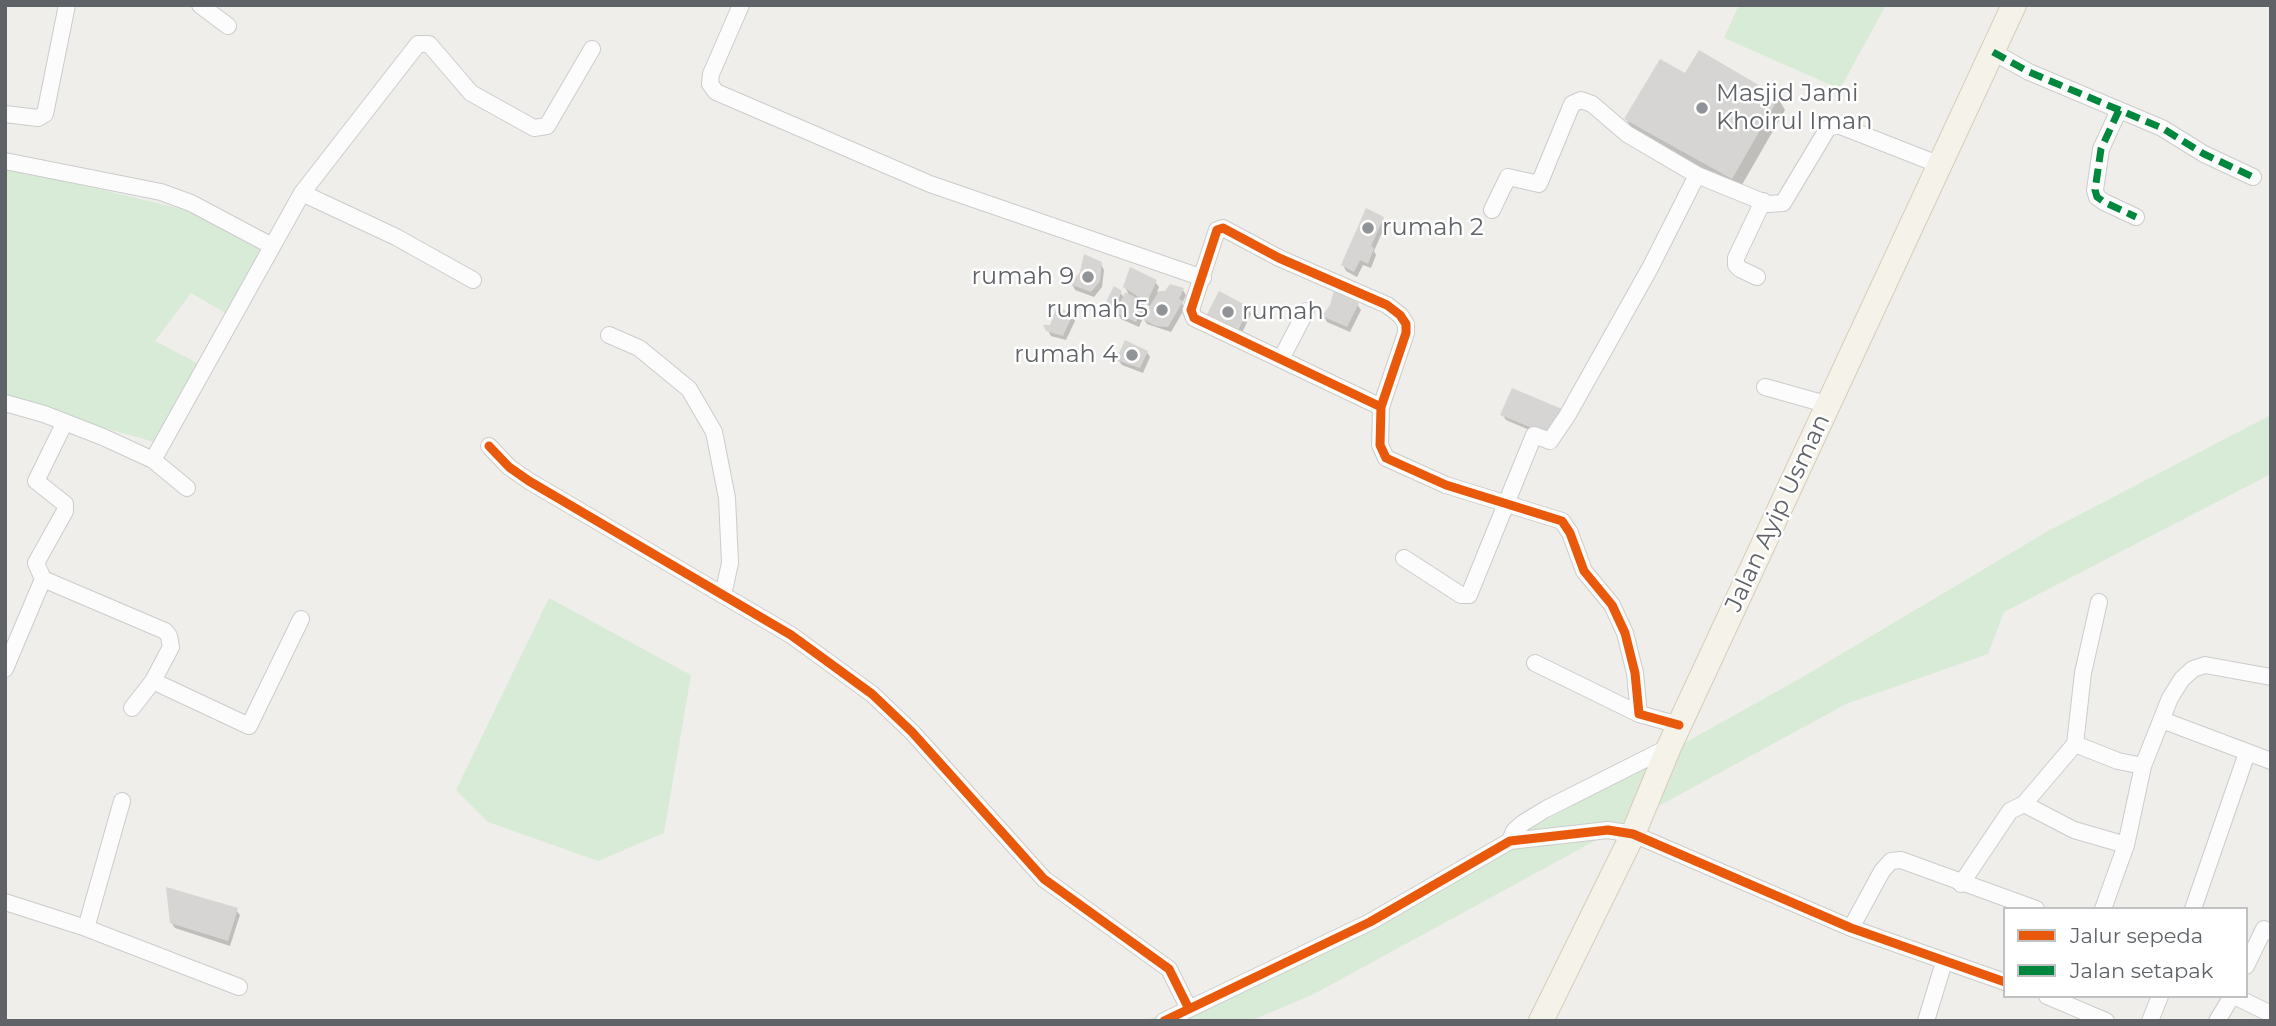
<!DOCTYPE html>
<style>
body{margin:0}
#map{position:relative;width:2276px;height:1026px;overflow:hidden;background:#efeeea;font-family:Montserrat,sans-serif}
canvas{display:block}
.frame{position:absolute;inset:0;border:7px solid #5f6368;pointer-events:none}
.legend{position:absolute;left:2003px;top:907px;width:245px;height:91px;box-sizing:border-box;background:#fff;border:2px solid #bfc1c3;margin:0;padding:9px 12px;list-style:none;font-size:21px;color:#5f6368}
.legend li{display:flex;align-items:center;gap:14px;height:35px}
.legend b{width:35px;border:2px solid #bfc1c3}
</style>
<div id="map">
<canvas width="2276" height="1026"></canvas>
<div class="frame"></div>
<ul class="legend">
<li><b style="height:9px;background:#e8590c"></b>Jalur sepeda</li>
<li><b style="height:9px;background:#00873e"></b>Jalan setapak</li>
</ul>
</div>
<script>
const context = document.querySelector('canvas').getContext('2d');
context.lineJoin = 'round';
function fillPath(path, color) { context.fillStyle = color; context.fill(path, 'evenodd'); }
const shape = rows => new Path2D(rows.map(r => 'M' + r).join(''));
function trace(path, color, width, dash) { context.strokeStyle = color; context.lineWidth = width; context.lineCap = dash ? 'butt' : 'round'; context.setLineDash(dash || []); context.stroke(path); }
function write(font, color, halo, rows, align = 'center') {
  context.font = font + ' Montserrat,sans-serif'; context.lineWidth = 5; context.setLineDash([]); context.textBaseline = 'middle'; context.strokeStyle = halo; context.fillStyle = color; for (const [text, x, y, turn = 0] of rows) {
    context.save(); context.translate(x, y); context.rotate((+turn || 0) * Math.PI / 180); context.textAlign = isNaN(turn) ? turn : align; if (halo) context.strokeText(text, 0, 0); context.fillText(text, 0, 0); context.restore();
  }
}
fillPath(shape([
 [1739,5,1886,5,1840,89,1724,38],
 [5,167,212,216,277,250,229,315,191,293,155,341,203,366,158,443,5,400],
 [2271,415,2271,474,2004,612,1988,654,1846,704,1312,995,1250,1021,1144,1021,1283,967,1801,678,2048,531],
 [549,598,691,675,664,833,598,861,488,822,456,790]
]), '#d8ebd6');
fillPath(shape([
 [1686,75,1778,98,1785,110,1739,190,1633,130,1626,119],
 [1383,218,1386,224,1374,251,1376,255,1371,268,1363,265,1357,277,1346,271,1343,265,1347,251],
 [1101,264,1104,270,1102,287,1094,297,1075,290,1072,284],
 [1155,282,1159,287,1157,292,1183,290,1186,295,1182,304,1185,308,1171,332,1147,324,1143,318,1139,327,1121,319,1117,312,1116,316,1108,313,1105,308,1120,292,1124,298,1130,297,1125,287],
 [1142,301,1151,307,1148,312],
 [1357,304,1361,310,1350,332,1327,322,1324,316],
 [1248,309,1251,314,1240,337,1211,321],
 [1072,316,1075,321,1066,340,1051,336,1046,327],
 [1147,352,1150,357,1143,373,1122,365,1118,360],
 [1502,414,1564,431,1555,441,1506,420],
 [236,910,240,915,230,946,175,928,171,922]
]), '#0003');
fillPath(shape([
 [1699,50,1779,97,1732,179,1624,119,1660,59,1685,73],
 [1366,208,1384,217,1371,246,1374,248,1368,264,1360,260,1354,272,1341,265],
 [1084,254,1102,262,1100,281,1091,292,1070,284,1080,272],
 [1130,267,1157,280,1147,302,1123,287],
 [1170,284,1184,288,1179,299,1183,301,1168,327,1156,326,1142,319,1159,291,1165,291],
 [1114,286,1122,291,1113,311,1103,308],
 [1334,290,1359,303,1347,327,1322,316,1330,305],
 [1219,291,1249,307,1237,333,1206,316],
 [1125,292,1145,302,1136,322,1116,313],
 [1057,307,1073,314,1063,336,1046,331,1043,325,1050,325],
 [1125,340,1148,351,1140,368,1116,360],
 [1512,388,1562,409,1552,436,1500,415],
 [166,887,238,908,228,941,170,923]
]), '#d6d5d3');
const street = shape([
 [200,5,228,26],
 [741,5,711,74,710,84,716,92,930,184,1203,278],
 [1993,52,2029,72,2162,128,2204,154,2253,177],
 [2119,110,2101,149,2095,190,2097,197,2104,202,2136,217],
 [5,114,38,118,45,114,67,5],
 [5,161,161,192,191,203,272,246],
 [302,193,396,237,473,280],
 [1492,210,1508,177,1539,184,1572,104,1581,100,1592,104,1627,134,1697,175,1768,204,1783,203,1828,128,1838,125,1940,165],
 [1757,277,1740,269,1736,265,1736,258,1763,201],
 [609,335,639,348,689,389,714,432,727,498,730,563,723,595],
 [1281,359,1306,311],
 [1765,387,1829,405],
 [5,403,44,414,103,437,153,460,187,488],
 [1381,407,1194,318,1191,310,1217,230,1223,228,1279,258,1387,305,1400,315,1406,324,1406,333,1381,407,1380,445,1386,458,1446,485,1562,521,1570,533,1584,571,1612,605,1625,633,1635,673,1639,714,1679,725],
 [489,446,509,467,529,481,791,635,872,694,912,732,1044,879,1169,969,1189,1009],
 [153,460,302,193,418,44,429,44,471,93,534,128,547,126,592,49],
 [1404,558,1461,595,1469,595,1534,435,1550,441,1567,416,1650,268,1697,175],
 [43,579,165,631,169,636,171,647,153,681,132,708],
 [1535,663,1639,714],
 [5,669,43,579,36,563,65,511,65,504,36,481,65,422],
 [153,681,249,726,301,619],
 [2162,720,2271,761],
 [2075,744,2118,761,2143,766],
 [2024,804,2074,830,2126,845],
 [1510,841,1514,831,1523,823,1546,809,1669,747],
 [1961,884,2010,811,2024,804,2075,744,2083,673,2099,602],
 [5,902,86,928,239,987],
 [2103,909,2126,845,2143,766,2170,698,2182,679,2193,669,2205,665,2271,677],
 [2193,909,2247,753],
 [86,928,122,801],
 [1851,928,1882,871,1891,861,1901,860,2036,909],
 [2246,966,2264,929,2271,932],
 [2047,996,2106,1021],
 [2234,996,2271,1014],
 [1164,1021,1370,922,1510,841,1608,830,1633,834,1851,928,2005,982],
 [1926,1021,1944,962],
 [2150,1021,2160,996],
 [2217,1021,2232,996]
]);
const primary = shape([
 [1541,1021,1633,834,1669,747,2014,5]
]);
trace(street, '#cbcccc', 18);
trace(primary, '#d7ceb8', 26);
trace(street, '#fdfcfc', 16);
trace(primary, '#f4f2e9', 24);
trace(shape([
 [1993,52,2029,72,2162,128,2204,154,2253,177],
 [2119,110,2101,149,2095,190,2097,197,2104,202,2136,217]
]), '#00873e', 7, [14, 7]);
trace(shape([
 [1381,407,1194,318,1191,310,1217,230,1223,228,1279,258,1387,305,1400,315,1406,324,1406,333,1381,407,1380,445,1386,458,1446,485,1562,521,1570,533,1584,571,1612,605,1625,633,1635,673,1639,714,1679,725],
 [489,446,509,467,529,481,791,635,872,694,912,732,1044,879,1169,969,1189,1009],
 [1164,1021,1370,922,1510,841,1608,830,1633,834,1851,928,2005,982]
]), '#e8590c', 9);
for (const [x, y, r, color] of [
 [1702,108,7,"#919496"],
 [1368,228,7,"#919496"],
 [1088,277,7,"#919496"],
 [1162,310,7,"#919496"],
 [1228,312,7,"#919496"],
 [1132,355,7,"#919496"]
]) { const dot = new Path2D(); dot.arc(x, y, r, 0, 2 * Math.PI); context.fillStyle = color; context.fill(dot); trace(dot, '#fff', 2.5); }
write('24px', '#5f6368', '#fff', [
 ["Masjid Jami",1716,94],
 ["Khoirul Iman",1716,122],
 ["rumah 2",1382,228],
 ["rumah 9",1074,277,"right"],
 ["rumah 5",1148,310,"right"],
 ["rumah",1242,312],
 ["rumah 4",1118,355,"right"]
], 'left');
write('24px', '#5f6368', '#fff', [
 ["Jalan Ayip Usman",1778,513,-65]
]);
</script>
